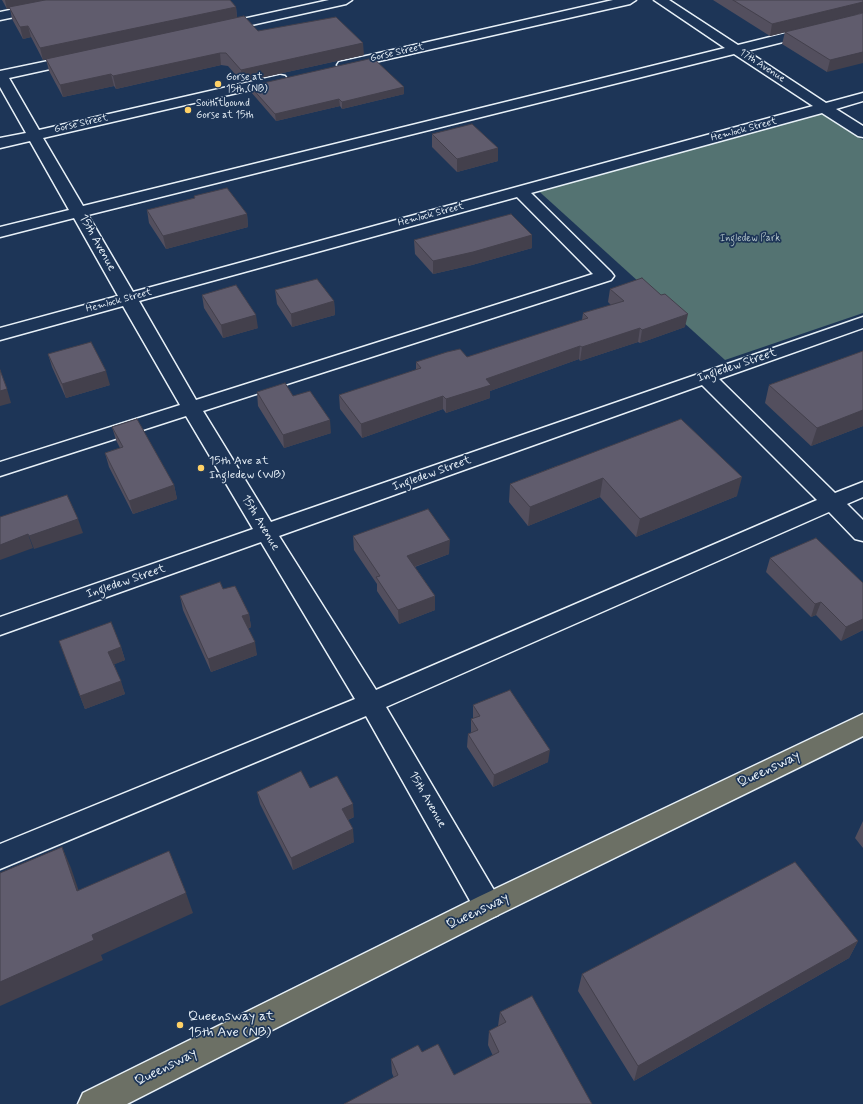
<!DOCTYPE html>
<style>
body{margin:0}
canvas{display:block;background:#1d3557}
</style>
<canvas width="863" height="1104"></canvas>
<script>
const context = document.querySelector('canvas').getContext('2d');
context.lineJoin = 'round';
function fillPath(path, color) { context.fillStyle = color; context.fill(path, 'evenodd'); }
const shape = rows => new Path2D(rows.map(r => 'M' + r).join(''));
function trace(path, color, width, dash) { context.strokeStyle = color; context.lineWidth = width; context.lineCap = dash ? 'butt' : 'round'; context.setLineDash(dash || []); context.stroke(path); }
function write(font, color, halo, rows, align = 'center') {
  context.font = font + ' Mynerve,sans-serif'; context.lineWidth = 3.5; context.setLineDash([]); context.textBaseline = 'middle'; context.strokeStyle = halo; context.fillStyle = color; for (const [text, x, y, turn = 0] of rows) {
    context.save(); context.translate(x, y); context.rotate((+turn || 0) * Math.PI / 180); context.textAlign = isNaN(turn) ? turn : align; if (halo) context.strokeText(text, 0, 0); context.fillText(text, 0, 0); context.restore();
  }
}
fillPath(shape([
 [818,110,863,140,863,313,725,360,532,185]
]), '#547372');
const minor = shape([
 [59,0,83,0,77,4,0,20,0,12,59,0],
 [329,0,352,0,346,4,220,32,213,28,220,24,329,0],
 [613,0,636,0,630,4,344,69,339,68,337,65,339,62,344,61,613,0],
 [654,0,669,0,738,45,863,14,863,22,747,51,826,103,863,93,863,101,836,109,863,126,863,137,858,136,822,113,531,193,611,272,614,276,611,280,203,411,271,522,863,317,863,328,719,379,835,493,863,482,863,497,847,504,863,520,863,541,855,539,829,512,386,707,498,897,502,906,498,915,488,919,478,915,366,716,0,869,0,844,355,699,261,542,0,635,0,617,253,529,186,416,0,476,0,462,180,405,123,306,0,340,0,328,118,296,74,218,0,237,0,227,69,210,30,141,0,148,0,138,26,133,0,87,0,71,77,55,82,56,84,59,82,62,9,78,39,130,280,75,285,76,287,79,285,82,280,83,43,138,83,206,725,48,654,0],
 [734,54,813,106,133,292,88,215,734,54],
 [517,197,593,274,196,400,139,301,517,197],
 [702,385,817,500,376,690,279,536,702,385]
]);
const major = shape([
 [863,714,863,736,498,915,127,1104,78,1104,83,1093,478,897,863,714]
]);
trace(minor, '#e8f1f8', 3);
trace(major, '#e8f1f8', 3);
fillPath(minor, '#1d3557');
fillPath(major, '#6c7065');
fillPath(shape([
 [2,0,230,0,236,7,237,17,258,31,364,55,242,82,228,66,221,65,116,89,114,86,63,97,49,71,46,59,43,60,31,37,23,39,12,19,10,9,7,9],
 [713,0,863,0,827,72,782,44,785,32,822,23,770,36],
 [250,86,404,94,342,109,340,106,276,121,251,92],
 [432,134,498,148,498,161,457,172,432,147],
 [194,196,247,214,248,227,166,249,149,223,147,210,194,198],
 [532,235,532,248,472,265,433,274,415,254,414,240],
 [610,289,685,327,640,343,638,342,580,361,579,359,490,391,490,398,446,413,443,409,362,438,340,409,339,395,416,370,416,362,467,357,582,320,583,313,611,305,608,302],
 [275,290,334,301,335,315,292,327,277,304],
 [202,295,258,328,223,338,204,308],
 [863,351,863,426,811,446,765,403,769,385],
 [48,354,110,385,66,398,52,367],
 [257,392,331,433,284,448,258,406],
 [112,427,174,485,177,499,133,514,109,467,105,453,120,448,116,440],
 [559,465,737,496,636,537,600,497,528,526,509,502,510,484],
 [353,536,449,554,415,567,435,596,435,610,399,624,377,591,377,584,354,550],
 [770,558,863,583,863,630,841,641,816,615,811,617,766,572],
 [223,589,249,614,251,627,248,629,257,655,211,672,183,610,180,596],
 [59,641,121,647,125,660,114,664,125,694,85,709],
 [473,705,548,762,493,787,467,747,468,734,471,733,471,719,473,719],
 [310,788,354,817,348,820,354,842,293,870,260,804,257,792],
 [863,821,863,848,855,838],
 [858,941,849,958,634,1081,578,991,582,974],
 [500,1012,592,1104,394,1078,392,1073,391,1059,422,1052,454,1075,493,1056,488,1045,489,1031,498,1026]
]), '#534f5e');
fillPath(shape([
 [5,0,51,0,7,9],
 [863,2,863,13,770,36,772,24],
 [236,7,237,18,43,60,40,48],
 [28,26,31,37,23,39,20,27],
 [363,43,364,55,242,82,241,70],
 [863,52,863,63,827,72,830,60],
 [220,53,221,65,116,89,113,76],
 [111,74,114,86,63,97,60,85],
 [404,87,404,94,342,109,342,102],
 [339,99,340,106,276,121,275,114],
 [498,148,498,161,457,172,457,159],
 [247,214,248,227,166,249,163,236],
 [532,235,532,248,472,265,433,274,433,261],
 [334,301,335,315,292,327,291,314],
 [688,314,685,327,640,343,642,330],
 [256,315,258,328,223,338,221,325],
 [640,328,638,342,580,361,582,347],
 [580,346,579,359,490,391,490,398,446,413,446,399,486,379],
 [106,371,110,385,66,398,62,384],
 [7,389,11,403,0,406,0,391],
 [443,396,443,409,362,438,361,424],
 [863,410,863,426,811,446,817,428],
 [330,420,331,433,284,448,283,435],
 [742,477,737,496,636,537,640,519],
 [603,478,600,497,528,526,530,507],
 [174,485,177,499,133,514,129,501],
 [78,519,83,533,34,549,29,536],
 [28,534,33,548,0,560,0,545],
 [450,540,449,554,408,569,407,556],
 [435,596,435,610,399,624,398,610],
 [821,602,816,615,811,617,815,604],
 [249,614,251,627,244,630,242,616],
 [863,619,863,630,841,641,846,627],
 [255,642,257,655,211,672,208,659],
 [121,647,125,660,113,665,108,652],
 [121,681,125,694,85,709,80,696],
 [550,750,548,762,493,787,494,775],
 [353,804,354,817,343,822,342,809],
 [353,829,354,842,293,870,291,858],
 [62,847,71,868,86,912,77,891],
 [186,893,193,913,101,955,103,960,0,1006,0,982,92,935],
 [858,941,849,958,634,1081,638,1066]
]), '#43404c');
const building = shape([
 [45,0,230,0,236,7,40,48,28,26,20,27,9,7,45,0],
 [733,0,863,0,863,2,772,24,733,0],
 [863,13,863,52,830,60,785,32,863,13],
 [244,16,258,31,336,17,363,43,241,70,226,53,220,53,113,76,111,74,60,85,46,59,244,16],
 [373,58,404,87,342,102,339,99,275,114,250,86,373,58],
 [472,124,498,148,457,159,432,134,472,124],
 [227,188,247,214,163,236,147,210,195,198,194,196,227,188],
 [511,214,532,235,473,252,433,261,414,240,511,214],
 [642,278,661,295,665,294,688,314,642,330,640,328,582,347,580,346,486,379,491,385,446,399,443,396,361,424,339,395,421,368,416,362,447,352,460,349,467,357,588,318,583,313,624,301,610,289,642,278],
 [317,279,334,301,291,314,275,290,317,279],
 [236,285,256,315,221,325,202,295,236,285],
 [91,342,106,371,62,384,48,354,91,342],
 [863,351,863,410,817,428,769,385,863,351],
 [0,370,7,389,0,391,0,370],
 [285,383,293,396,310,391,330,420,283,435,257,392,285,383],
 [137,419,174,485,129,501,105,453,123,447,112,427,137,419],
 [681,419,742,477,640,519,603,478,530,507,510,484,681,419],
 [67,495,78,519,29,536,28,534,0,545,0,517,67,495],
 [428,509,450,540,407,556,435,596,398,610,376,577,380,576,353,536,428,509],
 [816,538,863,583,863,619,846,627,821,602,815,604,770,558,816,538],
 [220,582,223,589,235,586,249,614,242,616,255,642,208,659,180,596,220,582],
 [111,622,121,647,108,652,121,681,80,696,59,641,111,622],
 [510,690,550,750,494,775,468,734,478,730,471,719,480,716,473,705,510,690],
 [301,771,310,788,337,776,353,804,342,809,353,829,291,858,257,792,301,771],
 [62,847,77,891,169,851,186,893,92,935,94,940,0,982,0,873,62,847],
 [795,862,858,941,638,1066,582,974,795,862],
 [532,996,592,1104,344,1104,398,1075,391,1059,418,1045,422,1052,438,1044,454,1075,499,1052,489,1031,506,1022,500,1012,532,996]
]);
fillPath(building, '#605c6d');
trace(building, '#43404c', 1);
for (const [x, y, r, color] of [
 [218,84,4,"#ffd166"],
 [188,110,4,"#ffd166"],
 [201,468,4,"#ffd166"],
 [180,1025,4,"#ffd166"]
]) { const dot = new Path2D(); dot.arc(x, y, r, 0, 2 * Math.PI); context.fillStyle = color; context.fill(dot); trace(dot, '#1d3557', 1.5); }
write('10px', '#e8f1f8', '#1d3557', [
 ["Gorse Street",397,53,-13],
 ["17th Avenue",762,66,33],
 ["Gorse Street",81,124,-13],
 ["Hemlock Street",744,130,-15],
 ["Hemlock Street",431,215,-15],
 ["Hemlock Street",119,301,-15]
]);
write('10px', '#e8f1f8', '#1d3557', [
 ["Gorse at",226,78],
 ["15th (NB)",226,90],
 ["Southtbound",196,104],
 ["Gorse at 15th",196,116]
], 'left');
write('10px', '#b4c5c9', '#1d3557', [
 ["Ingledew Park",750,239]
]);
write('12px', '#e8f1f8', '#1d3557', [
 ["15th Avenue",97,243,61],
 ["Ingledew Street",737,366,-19],
 ["Ingledew Street",432,474,-20],
 ["15th Avenue",260,523,59],
 ["Ingledew Street",126,582,-19],
 ["15th Avenue",427,800,60]
]);
write('12px', '#e8f1f8', '#1d3557', [
 ["15th Ave at",209,461],
 ["Ingledew (WB)",209,475]
], 'left');
write('14px', '#e8f1f8', '#1d3557', [
 ["Queensway",769,770,-26],
 ["Queensway",478,912,-26],
 ["Queensway",166,1068,-27]
]);
write('14px', '#e8f1f8', '#1d3557', [
 ["Queensway at",188,1017],
 ["15th Ave (NB)",188,1033]
], 'left');
</script>
